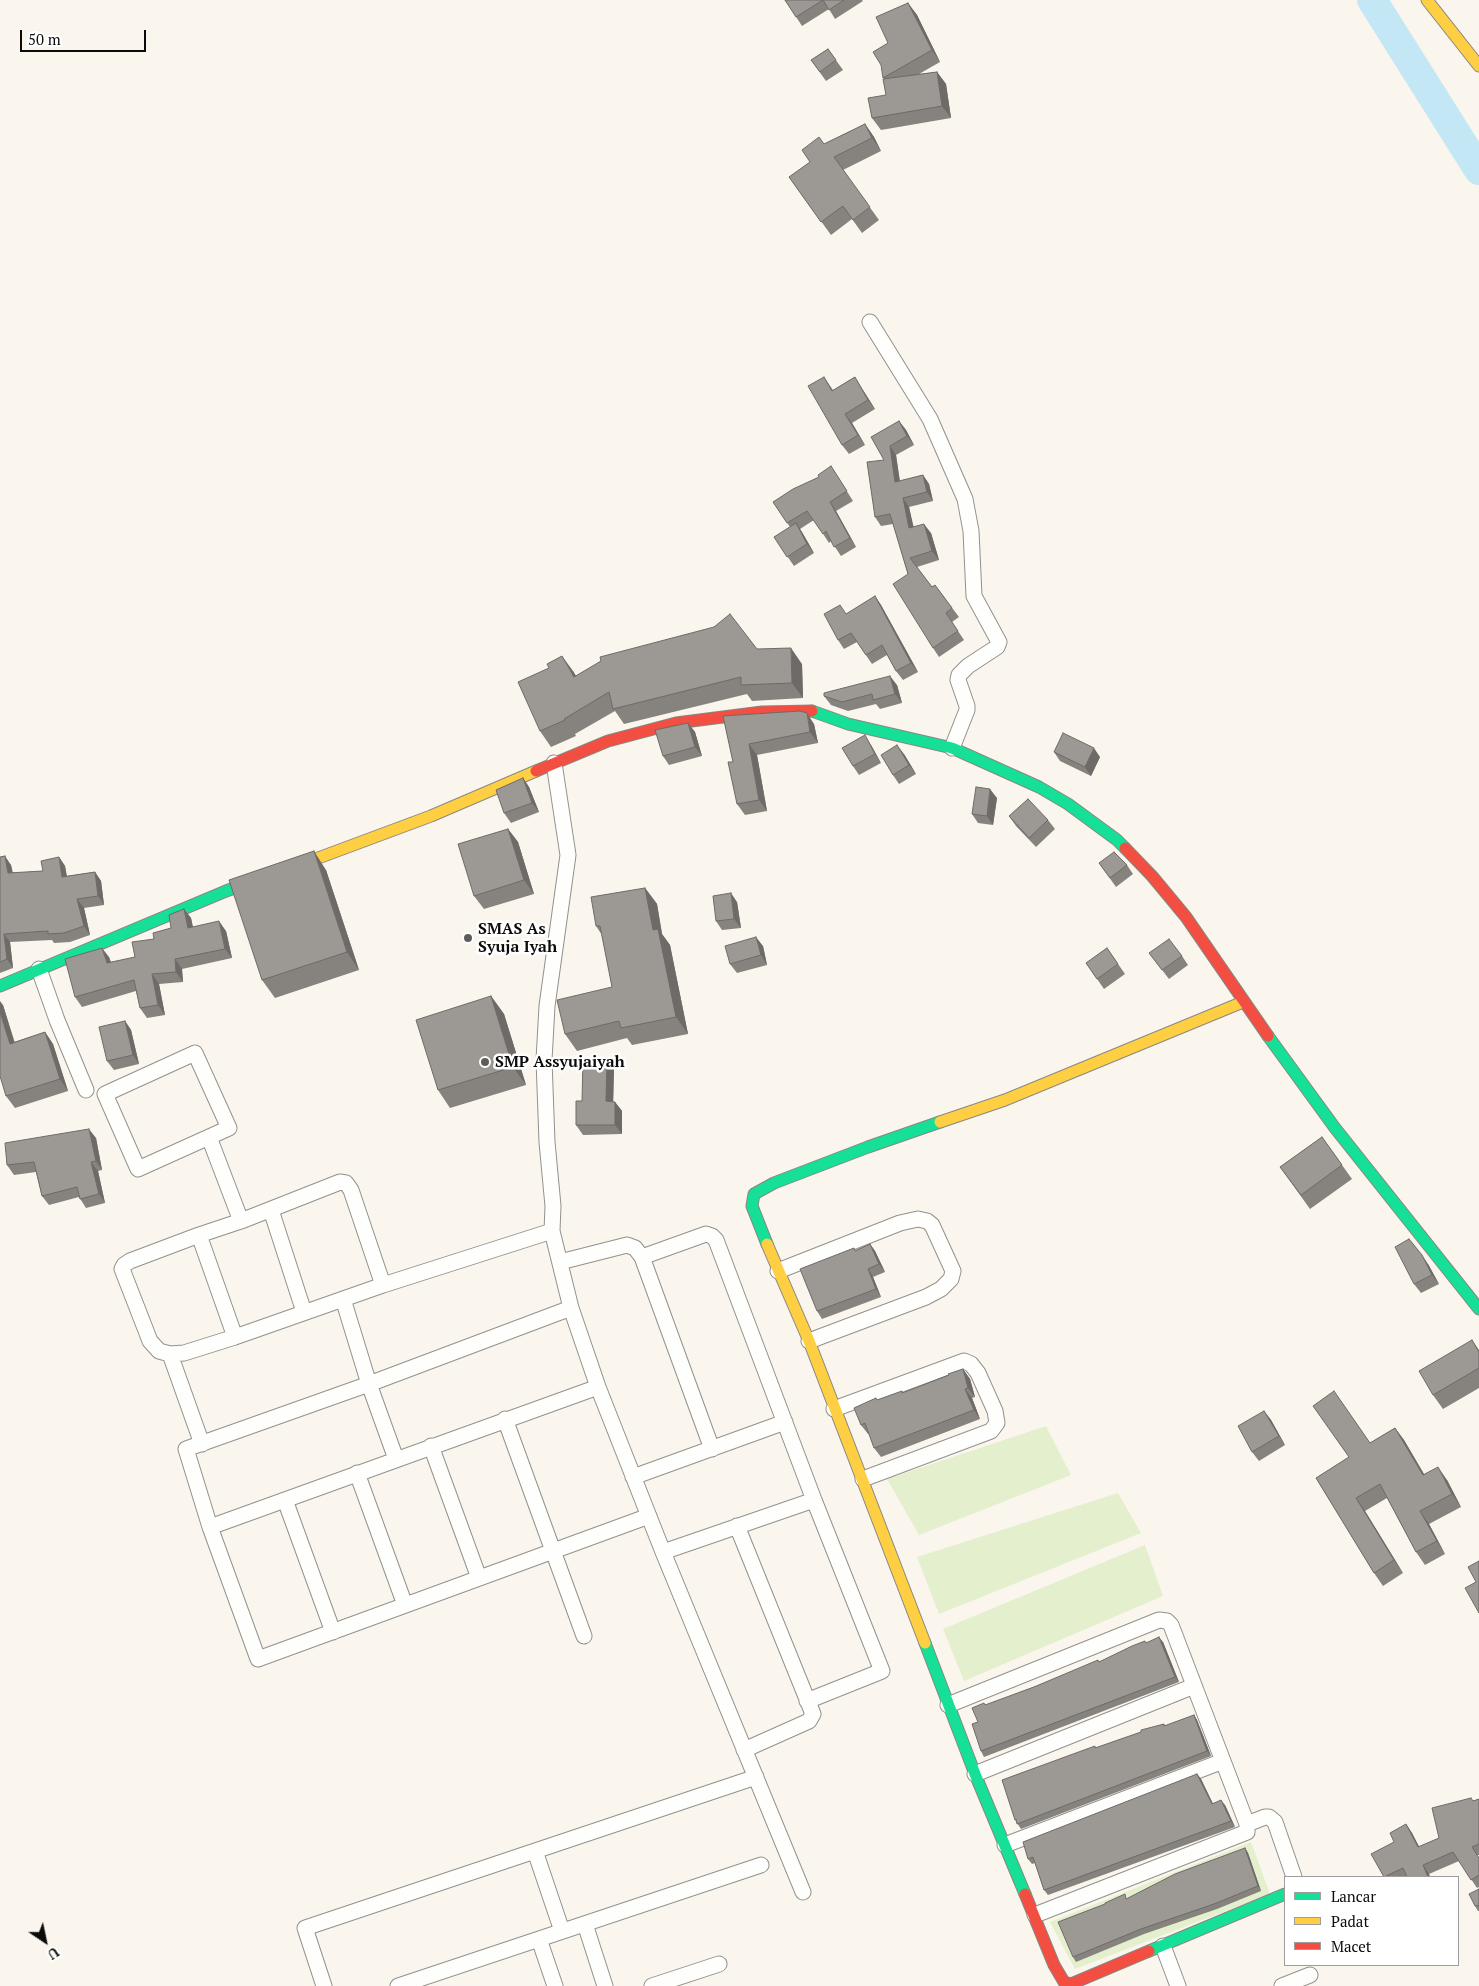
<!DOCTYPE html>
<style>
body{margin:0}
#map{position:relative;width:1479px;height:1986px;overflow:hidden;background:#faf6ed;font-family:"PT Serif",serif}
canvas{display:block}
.legend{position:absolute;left:1284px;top:1876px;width:175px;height:90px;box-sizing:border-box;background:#fff;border:1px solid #9d9d9d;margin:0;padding:6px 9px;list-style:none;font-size:15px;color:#0b0b0b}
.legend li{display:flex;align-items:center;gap:10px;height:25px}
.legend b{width:25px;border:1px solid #9d9d9d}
.north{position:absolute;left:20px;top:1916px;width:50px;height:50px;-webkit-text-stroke:4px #fff;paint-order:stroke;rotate:146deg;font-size:14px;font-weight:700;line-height:20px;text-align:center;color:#0b0b0b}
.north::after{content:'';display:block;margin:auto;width:18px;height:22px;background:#0b0b0b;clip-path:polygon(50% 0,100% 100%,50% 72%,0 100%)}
.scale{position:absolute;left:20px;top:30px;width:126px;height:22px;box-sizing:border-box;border:2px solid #0b0b0b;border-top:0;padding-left:6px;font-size:15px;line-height:18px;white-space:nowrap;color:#0b0b0b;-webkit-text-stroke:4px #fff;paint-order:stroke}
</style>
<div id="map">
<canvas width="1479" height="1986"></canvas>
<ul class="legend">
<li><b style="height:6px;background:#16e098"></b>Lancar</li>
<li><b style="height:6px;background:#ffcf43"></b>Padat</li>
<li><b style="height:6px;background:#f24e42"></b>Macet</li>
</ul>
<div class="north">U</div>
<div class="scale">50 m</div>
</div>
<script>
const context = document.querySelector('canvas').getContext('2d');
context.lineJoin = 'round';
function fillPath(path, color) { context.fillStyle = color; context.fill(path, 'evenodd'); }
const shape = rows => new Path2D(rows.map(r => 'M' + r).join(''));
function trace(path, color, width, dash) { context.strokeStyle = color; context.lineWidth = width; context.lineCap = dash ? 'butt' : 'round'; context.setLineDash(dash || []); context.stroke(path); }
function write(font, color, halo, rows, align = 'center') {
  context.font = font + ' "PT Serif",serif'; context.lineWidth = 5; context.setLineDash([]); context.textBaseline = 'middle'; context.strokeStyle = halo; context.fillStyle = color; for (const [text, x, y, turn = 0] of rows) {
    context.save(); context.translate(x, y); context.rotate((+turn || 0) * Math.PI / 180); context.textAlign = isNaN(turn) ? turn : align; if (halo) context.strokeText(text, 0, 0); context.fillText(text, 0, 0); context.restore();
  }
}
fillPath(shape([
 [1046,1426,1071,1475,919,1535,887,1479],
 [1118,1493,1141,1533,939,1614,917,1557],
 [1145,1545,1163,1596,964,1681,943,1629],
 [1251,1842,1270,1894,1075,1969,1050,1922]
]), '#e4efcd');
trace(shape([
 [1372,0,1479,170]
]), '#c3e7f5', 30);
const street = shape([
 [870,322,930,419,965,499,971,531,974,596,999,642,997,647,968,666,959,675,958,680,967,706,967,710,952,748],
 [554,763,568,855,547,1006,544,1060,547,1142,553,1206,552,1231,571,1308,598,1387,663,1552,803,1892],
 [39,969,57,1020,86,1090],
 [195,1053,229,1128,138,1169,105,1094,195,1053],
 [209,1137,241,1221,199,1235,235,1337],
 [271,1210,304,1312],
 [241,1221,340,1182,346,1183,351,1190,383,1285],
 [199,1235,130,1261,124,1265,122,1269,150,1341,159,1351,170,1354,184,1353,235,1337,383,1285,552,1231],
 [642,1257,706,1234,712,1236,716,1240,814,1500,663,1552],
 [560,1262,627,1245,635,1248,642,1257,712,1449],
 [778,1271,900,1223,918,1219,927,1221,932,1225,953,1271,951,1279,941,1289,926,1297,809,1341],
 [343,1299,369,1384,571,1308],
 [170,1354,202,1444],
 [834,1409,964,1361,971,1364,978,1373,995,1411,997,1423,991,1431,863,1479],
 [505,1419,584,1636],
 [431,1446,479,1578],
 [396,1459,369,1384,186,1449,210,1527,258,1659,649,1516],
 [357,1473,405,1605],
 [633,1477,785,1422],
 [285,1500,333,1632],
 [737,1526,813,1714,809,1721,744,1750],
 [210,1527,598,1387],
 [807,1701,882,1671,814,1500],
 [948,1705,1159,1620,1167,1621,1171,1625,1247,1824,1247,1832,1035,1915],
 [975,1774,1194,1686],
 [1247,1824,1265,1817,1269,1817,1275,1822,1294,1877],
 [1005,1845,1223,1761],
 [535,1851,562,1931],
 [585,1924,605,1986],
 [539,1939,555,1986],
 [1163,1946,1178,1986],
 [324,1986,305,1928,756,1777],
 [398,1986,761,1865],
 [652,1986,719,1964],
 [1282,1986,1310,1975]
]);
const fast = shape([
 [812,711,848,724,952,748,1039,787,1068,804,1117,840,1125,848],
 [0,986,226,891,257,880],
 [1268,1036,1335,1128,1479,1309],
 [767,1244,752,1206,754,1194,774,1183,868,1147,940,1122],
 [925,1643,975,1774,1025,1894],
 [1149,1951,1285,1894]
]);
const slow = shape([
 [1427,0,1479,66],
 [294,867,431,816,536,771],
 [940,1122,1005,1100,1243,1002],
 [767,1244,809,1341,925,1643]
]);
const jam = shape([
 [536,771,608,741,676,723,762,712,812,711],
 [1125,848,1152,876,1186,917,1268,1036],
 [1025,1894,1054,1965,1064,1982,1071,1984,1149,1951]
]);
trace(street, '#93918d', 17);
trace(fast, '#898783', 13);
trace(slow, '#898783', 13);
trace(jam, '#898783', 13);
trace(street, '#fefefc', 15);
trace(fast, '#16e098', 11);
trace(slow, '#ffcf43', 11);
trace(jam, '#f24e42', 11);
fillPath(shape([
 [785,0,862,0,863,1,835,19,829,9,802,26],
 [908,3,917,15,940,62,919,74,937,72,946,84,951,118,881,130,872,118,886,95,884,79,883,78,888,43],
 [828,49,843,70,826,81,811,60],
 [865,124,874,137,881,151,843,170,879,220,862,233,852,219,831,235,789,177,810,162,824,144],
 [824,377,833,390,855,377,861,387,875,409,852,423,865,445,849,454,842,445],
 [899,421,906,430,914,445,896,455,900,481,923,475,929,484,933,501,909,507,913,527,931,533,939,560,917,567,932,587,935,585,959,617,952,622,964,640,939,657,933,648,908,574,893,524,881,526,875,517,884,460],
 [831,466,853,501,836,511,856,547,841,556,831,541,829,543,814,520,800,529,814,553,794,566,774,537,790,527,773,502,819,477],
 [875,596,881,605,918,672,903,680,896,671,887,655,872,664,857,642,844,649,838,640,847,614],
 [757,649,802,664,803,698,752,701,747,694,624,724,615,711,575,734,576,736,551,747,540,731,573,671,576,676,601,661],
 [897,685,902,703,880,709,876,704,848,711,831,705,824,696],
 [723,716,814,724,818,743,757,755,767,811,745,815,737,804,733,762],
 [688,723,695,732,702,756,669,765,663,756],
 [871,745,881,763,859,775,853,766],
 [1054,752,1100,757,1091,776,1060,761],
 [904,754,916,774,899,784,893,775],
 [523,778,529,787,539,812,511,823,504,813],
 [997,798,993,825,978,823,972,814],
 [1009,816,1048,820,1055,829,1036,847,1016,826],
 [508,829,518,842,534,894,484,909,474,896],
 [0,857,11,865,13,873,43,871,59,857,65,866,67,876,95,872,101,881,104,905,84,908,90,935,70,942,54,943,52,940,10,942,13,968,0,973],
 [1099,863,1127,865,1133,874,1116,887],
 [326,870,359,970,275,998,262,980],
 [645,888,657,904,662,934,670,945,688,1034,632,1045,627,1038,577,1051,565,1034,612,987,602,935,596,926],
 [737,902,741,928,722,930,716,921],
 [184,909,191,918,193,927,226,931,232,958,182,969,183,982,159,984,165,1015,147,1018,140,1008,136,991,82,1007,75,997,109,957,111,962,135,957,171,928],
 [763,946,767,965,737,973,730,964],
 [1107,948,1125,974,1104,989,1086,963],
 [1149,953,1182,956,1188,965,1169,979],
 [491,996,504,1014,526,1085,450,1108,438,1090],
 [3,1005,14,1042,45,1032,53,1044,68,1091,15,1108,6,1096],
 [125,1021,131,1030,139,1064,114,1070,107,1061],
 [614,1067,613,1102,615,1102,622,1111,622,1134,583,1135,576,1125,582,1101],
 [1322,1137,1352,1179,1310,1209,1280,1167],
 [96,1138,102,1170,98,1171,105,1203,86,1208,79,1197,49,1205,42,1196,36,1172,14,1175,7,1165],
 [870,1244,875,1251,885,1272,873,1277,881,1297,822,1319,817,1311,856,1250],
 [1428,1264,1439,1284,1421,1293,1414,1284],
 [1472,1340,1479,1350,1479,1388,1443,1409,1433,1395],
 [963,1369,970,1379,975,1397,972,1398,980,1419,881,1457,874,1448,869,1434,868,1434,861,1425,877,1400,903,1393],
 [1264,1411,1271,1420,1285,1445,1259,1461,1252,1452],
 [1395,1428,1404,1440,1424,1474,1447,1480,1461,1507,1429,1524,1445,1554,1425,1565,1416,1552,1387,1498,1365,1511,1403,1573,1383,1586,1374,1573,1316,1478,1349,1457,1370,1443],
 [1163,1642,1179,1682,984,1757,981,1751,978,1722,986,1705,1099,1662,1146,1643],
 [1194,1715,1197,1720,1211,1756,1021,1829,1015,1820,1096,1748,1164,1724,1165,1726],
 [1197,1774,1201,1779,1213,1804,1225,1805,1235,1827,1048,1895,1044,1890,1035,1863,1032,1864,1028,1859],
 [1479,1799,1479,1855,1477,1855,1479,1858,1479,1887,1477,1888,1459,1861,1429,1874,1430,1877,1384,1877,1394,1842,1406,1824,1412,1833,1419,1847,1439,1838,1473,1801],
 [1245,1848,1248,1853,1261,1891,1217,1909,1144,1934,1076,1962,1073,1957],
 [1479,1889,1479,1911,1478,1911,1475,1906]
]), '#86837f');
fillPath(shape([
 [908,3,917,15,940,62,932,50],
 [937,72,946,84,951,118,942,106],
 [865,124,874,137,881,151,872,138],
 [855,377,861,387,875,409,868,400],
 [845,414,852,423,865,445,858,435],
 [899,421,906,430,914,445,907,436],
 [890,446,896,455,901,491,895,482],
 [923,475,929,484,933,501,927,492],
 [903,498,909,507,916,537,909,528],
 [830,502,836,511,856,547,850,538],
 [796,523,802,532,814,553,807,544],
 [924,524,931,533,939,560,932,551],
 [875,596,881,605,918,672,911,663],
 [791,648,802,664,803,698,792,683],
 [562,656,573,671,585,692,574,677],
 [890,676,897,685,902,703,895,694],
 [807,713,814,724,818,743,810,732],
 [688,723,695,732,702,756,695,747],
 [865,735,871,745,881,763,875,754],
 [749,744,757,755,767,811,759,800],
 [897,745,904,754,916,774,909,765],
 [1094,748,1100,757,1091,776,1085,767],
 [523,778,529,787,539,812,532,803],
 [990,789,997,798,993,825,987,816],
 [508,829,518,842,534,894,524,880],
 [314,851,326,870,359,970,347,952],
 [5,856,11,865,14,882,8,873],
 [59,857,65,866,68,886,62,877],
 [95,872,101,881,104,905,98,896],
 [645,888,657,904,662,934,670,945,688,1034,676,1017,653,930],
 [731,893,737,902,741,928,734,919],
 [77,899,84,908,90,935,84,926],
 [184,909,191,918,195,938,188,928],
 [219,921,226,931,232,958,225,949],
 [4,934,10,942,13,968,7,959],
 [756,937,763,946,767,965,761,955],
 [102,948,109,957,114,973,107,963],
 [175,959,182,969,183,982,176,972],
 [152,974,159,984,165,1015,158,1005],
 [491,996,504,1014,526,1085,513,1067],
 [0,1001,3,1005,19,1056,10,1044,0,1012],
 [125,1021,131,1030,139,1064,133,1055],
 [45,1032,53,1044,68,1091,60,1079],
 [607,1058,614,1067,613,1111,606,1101],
 [615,1102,622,1111,622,1134,615,1125],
 [89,1129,96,1138,102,1170,96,1161],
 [91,1162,98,1171,105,1203,99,1194],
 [870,1244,875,1251,885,1272,879,1264],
 [1422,1255,1428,1264,1439,1284,1432,1275],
 [868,1269,873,1277,881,1297,876,1289],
 [963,1369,970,1379,975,1397,968,1388],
 [965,1389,972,1398,980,1419,974,1410],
 [1264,1411,1271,1420,1285,1445,1279,1436],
 [1395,1428,1404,1440,1432,1488,1423,1475],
 [1438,1467,1447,1480,1461,1507,1452,1494],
 [1356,1498,1365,1511,1403,1573,1394,1560],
 [1420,1511,1429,1524,1445,1554,1437,1541],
 [1159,1637,1163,1642,1179,1682,1175,1677],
 [1194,1715,1197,1720,1211,1756,1207,1751],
 [1197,1774,1201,1779,1216,1810,1212,1804],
 [1221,1800,1225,1805,1235,1827,1231,1821],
 [1406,1824,1412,1833,1424,1856,1418,1847],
 [1245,1848,1248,1853,1261,1891,1258,1886],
 [1423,1865,1429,1874,1430,1877,1428,1877]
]), '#6d6a68');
const building = shape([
 [785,0,844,0,829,10,823,0,796,17,785,0],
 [908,3,932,50,883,78,881,65,873,52,888,43,876,17,908,3],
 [828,49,836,60,820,72,811,60,828,49],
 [937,72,942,106,872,118,868,98,886,95,883,79,937,72],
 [865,124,872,138,834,157,870,207,853,220,843,206,821,222,789,177,810,162,802,150,819,137,824,144,865,124],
 [824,377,832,391,855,377,868,400,845,414,858,435,842,445,808,386,824,377],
 [899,421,907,436,890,446,895,482,923,475,927,492,903,498,909,528,924,524,932,551,910,558,932,587,935,585,952,608,946,613,958,631,933,648,893,584,908,574,890,514,875,517,867,462,884,460,871,437,899,421],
 [831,466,847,491,830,502,850,538,834,547,826,531,823,534,807,511,787,523,773,502,793,489,819,477,818,475,831,466],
 [796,523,807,544,787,557,774,537,796,523],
 [875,596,911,663,896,671,882,645,866,655,851,633,838,640,824,614,840,605,846,614,875,596],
 [730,614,757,649,791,648,792,683,741,685,741,677,613,709,609,692,564,719,565,720,540,731,518,682,549,668,547,664,562,656,574,677,601,661,600,657,714,627,730,614],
 [890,676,895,694,873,700,872,694,842,702,824,696,824,693,890,676],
 [800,711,807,713,810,732,749,744,759,800,737,804,728,762,733,762,723,716,800,711],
 [688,723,695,747,663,756,655,730,688,723],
 [1063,733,1094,748,1085,767,1054,752,1063,733],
 [865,735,875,754,853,766,842,748,865,735],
 [897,745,909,765,893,775,881,755,897,745],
 [523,778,532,803,504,813,496,790,523,778],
 [976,787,990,789,987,816,972,814,976,787],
 [1028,799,1048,820,1029,838,1009,816,1028,799],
 [508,829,524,880,474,896,458,844,508,829],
 [314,851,347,952,262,980,229,880,314,851],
 [1114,852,1127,865,1110,878,1099,863,1114,852],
 [5,856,8,873,43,871,41,861,59,857,62,877,95,872,98,896,77,899,84,926,64,933,48,934,48,931,4,934,7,959,0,962,0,857,5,856],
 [645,888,653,930,658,929,676,1017,621,1028,619,1021,565,1034,557,1000,612,987,600,926,596,926,591,897,645,888],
 [731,893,734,919,716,921,713,896,731,893],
 [184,909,188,928,219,921,225,949,175,959,176,972,152,974,158,1005,140,1008,134,980,75,997,65,959,102,948,107,963,135,957,132,942,154,939,153,933,171,928,169,915,184,909],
 [756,937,761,955,730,964,725,946,756,937],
 [1169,939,1182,956,1162,970,1149,953,1169,939],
 [1107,948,1118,964,1097,979,1086,963,1107,948],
 [491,996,513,1067,438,1090,416,1020,491,996],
 [0,1012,10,1044,45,1032,60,1079,6,1096,0,1076,0,1012],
 [125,1021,133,1055,107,1061,99,1027,125,1021],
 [583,1058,607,1058,606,1101,615,1102,615,1125,576,1125,576,1101,582,1101,583,1058],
 [89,1129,96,1161,91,1162,99,1194,80,1199,77,1187,42,1196,34,1162,7,1165,5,1143,89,1129],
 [1322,1137,1342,1165,1301,1195,1280,1167,1322,1137],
 [1409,1239,1422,1255,1432,1275,1414,1284,1395,1247,1409,1239],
 [870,1244,879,1264,868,1269,876,1289,817,1311,800,1269,854,1248,855,1251,870,1244],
 [1472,1340,1479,1352,1479,1368,1433,1395,1419,1371,1472,1340],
 [963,1369,968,1388,965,1389,974,1410,874,1448,865,1423,861,1425,854,1408,876,1398,877,1400,902,1391,902,1393,949,1375,948,1374,963,1369],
 [1334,1391,1370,1443,1395,1428,1423,1475,1438,1467,1452,1494,1420,1511,1437,1541,1416,1552,1380,1484,1356,1498,1394,1560,1374,1573,1316,1478,1349,1457,1313,1406,1334,1391],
 [1264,1411,1279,1436,1252,1452,1238,1426,1264,1411],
 [1479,1561,1479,1613,1465,1588,1476,1582,1468,1567,1479,1561],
 [1159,1637,1175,1677,981,1751,972,1724,978,1722,972,1708,984,1703,985,1705,1034,1687,1098,1660,1099,1662,1132,1646,1145,1641,1146,1643,1159,1637],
 [1194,1715,1207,1751,1017,1824,1016,1819,1015,1820,1002,1780,1095,1746,1095,1748,1141,1732,1141,1730,1164,1724,1164,1726,1194,1715],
 [1197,1774,1212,1804,1221,1800,1231,1821,1044,1890,1033,1857,1028,1859,1023,1842,1197,1774],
 [1471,1798,1473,1801,1479,1799,1479,1844,1472,1847,1479,1858,1479,1875,1471,1880,1453,1852,1423,1865,1428,1877,1407,1877,1403,1868,1384,1877,1371,1854,1394,1842,1390,1833,1406,1824,1418,1847,1439,1838,1432,1808,1471,1798],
 [1245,1848,1258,1886,1214,1904,1141,1929,1073,1957,1058,1922,1105,1904,1105,1903,1125,1894,1126,1899,1175,1874,1245,1848],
 [1479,1889,1479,1905,1475,1906,1469,1894,1479,1889]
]);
fillPath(building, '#9c9894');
trace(building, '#6d6a68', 1);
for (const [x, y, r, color] of [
 [468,938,5,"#5f5d5a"],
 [485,1062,5,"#5f5d5a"]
]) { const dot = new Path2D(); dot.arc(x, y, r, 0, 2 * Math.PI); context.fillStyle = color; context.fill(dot); trace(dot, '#fff', 2); }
write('bold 16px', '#0b0b0b', '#fff', [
 ["SMAS As",478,929],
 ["Syuja Iyah",478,947],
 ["SMP Assyujaiyah",495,1062]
], 'left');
</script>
